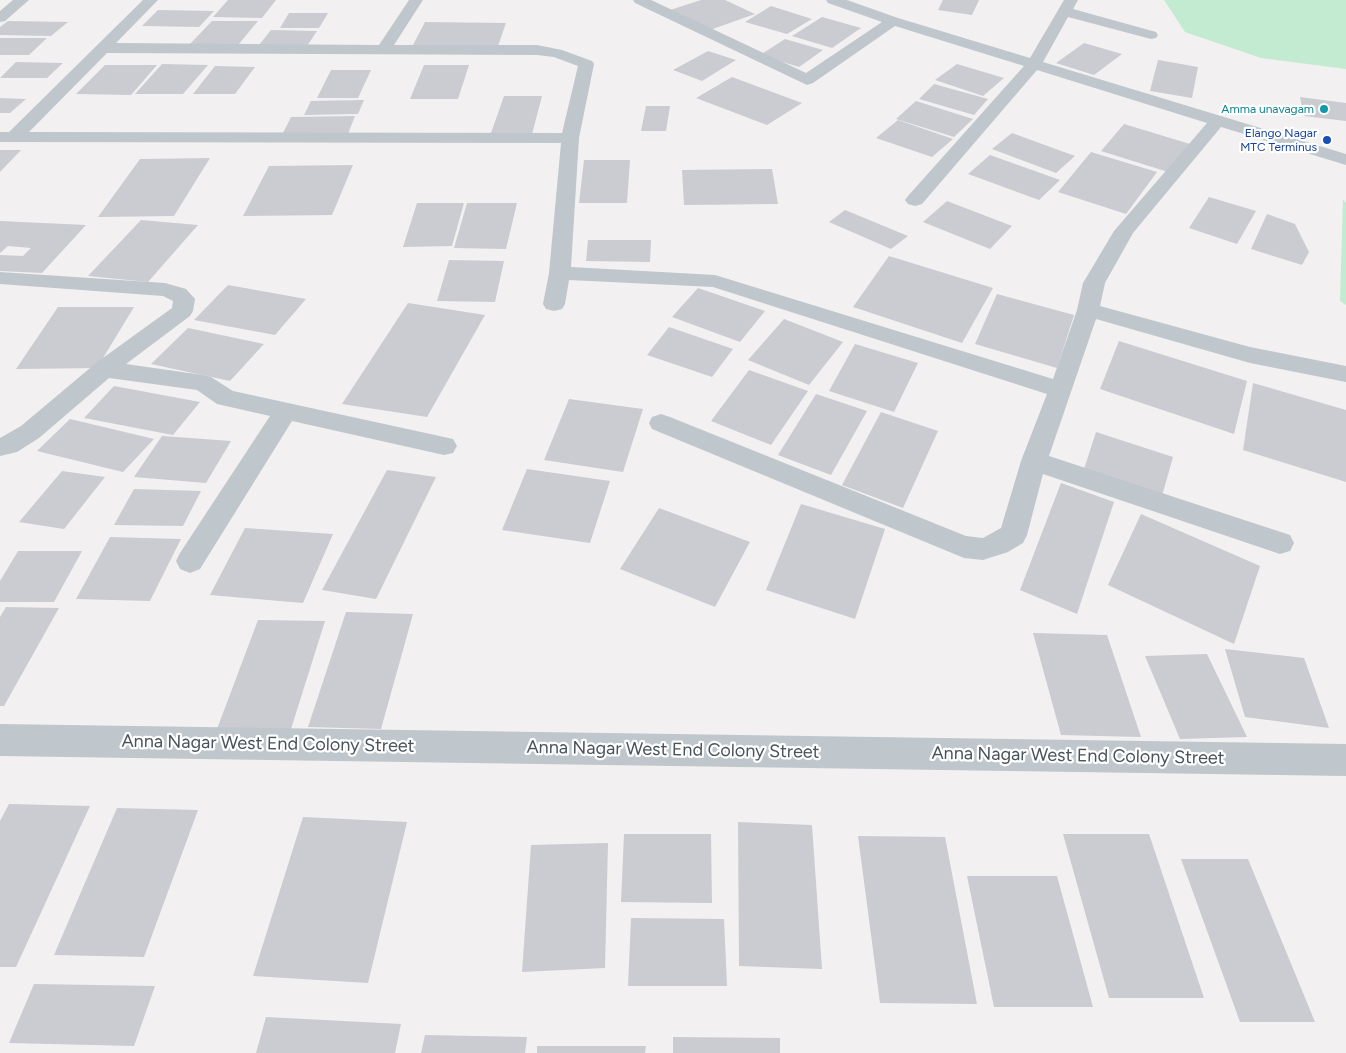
<!DOCTYPE html>
<style>
body{margin:0}
canvas{display:block;background:#f2f0f0}
</style>
<canvas width="1346" height="1053"></canvas>
<script>
const context = document.querySelector('canvas').getContext('2d');
context.lineJoin = 'round';
function fillPath(path, color) { context.fillStyle = color; context.fill(path, 'evenodd'); }
const shape = rows => new Path2D(rows.map(r => 'M' + r).join(''));
function trace(path, color, width, dash) { context.strokeStyle = color; context.lineWidth = width; context.lineCap = dash ? 'butt' : 'round'; context.setLineDash(dash || []); context.stroke(path); }
function write(font, color, halo, rows, align = 'center') {
  context.font = font + ' Figtree,sans-serif'; context.lineWidth = 4.5; context.setLineDash([]); context.textBaseline = 'middle'; context.strokeStyle = halo; context.fillStyle = color; for (const [text, x, y, turn = 0] of rows) {
    context.save(); context.translate(x, y); context.rotate((+turn || 0) * Math.PI / 180); context.textAlign = isNaN(turn) ? turn : align; if (halo) context.strokeText(text, 0, 0); context.fillText(text, 0, 0); context.restore();
  }
}
fillPath(shape([
 [1164,0,1346,0,1346,69,1261,58,1185,32],
 [1343,199,1346,203,1346,305,1340,301]
]), '#c2ebd1');
fillPath(shape([
 [228,0,276,0,262,18,213,17],
 [701,0,725,0,755,14,710,30,670,10],
 [943,0,979,0,972,15,938,10],
 [771,6,812,19,787,34,745,22],
 [158,10,214,11,199,27,142,26],
 [289,13,328,13,319,28,280,28],
 [822,17,861,28,832,48,792,36],
 [8,21,68,22,51,36,0,35,0,27],
 [212,21,258,21,238,45,190,44],
 [425,22,506,23,498,46,413,45],
 [271,30,317,31,307,46,259,45],
 [0,38,47,38,29,55,0,55],
 [785,39,823,50,799,67,760,55],
 [1084,43,1122,54,1094,75,1056,63],
 [708,51,736,60,702,81,673,70],
 [1158,60,1198,67,1192,98,1150,91],
 [16,62,63,63,47,78,0,78],
 [162,64,208,65,183,94,135,94],
 [957,64,1004,78,983,96,935,80],
 [105,65,157,65,131,95,76,94],
 [424,65,469,65,458,99,410,99],
 [215,66,255,67,235,94,193,94],
 [331,70,371,70,358,98,317,98],
 [732,77,802,103,767,125,696,98],
 [934,84,988,99,974,115,919,99],
 [504,96,542,96,532,134,491,133],
 [1300,97,1346,103,1346,121,1304,116],
 [0,98,26,99,10,113,0,113],
 [364,100,358,114,304,115,311,101],
 [916,101,973,119,954,137,896,119],
 [646,106,670,106,666,131,641,131],
 [355,116,348,134,282,135,291,117],
 [898,120,953,139,932,157,876,138],
 [1124,124,1190,144,1168,172,1101,151],
 [1012,133,1075,156,1056,173,992,149],
 [0,150,21,150,0,172],
 [1091,152,1157,172,1126,214,1058,192],
 [990,155,1060,180,1039,200,968,174],
 [210,158,174,216,98,217,140,159],
 [584,160,630,160,627,203,579,203],
 [353,165,332,215,243,216,269,166],
 [772,169,778,204,684,205,682,170],
 [1209,197,1256,211,1237,244,1189,228],
 [947,201,1012,226,990,249,923,222],
 [417,203,464,203,452,246,403,247],
 [467,203,517,203,506,249,454,248],
 [845,210,908,236,891,249,829,222],
 [1267,214,1295,224,1309,252,1302,265,1251,249],
 [141,220,198,225,148,282,88,276],
 [0,221,86,225,42,273,0,271,0,255,23,256,31,248,8,246,0,253],
 [588,240,651,240,650,262,586,261],
 [889,256,993,288,962,343,853,307],
 [449,260,504,261,495,302,437,301],
 [228,285,306,299,275,335,194,320],
 [698,288,765,311,740,342,672,317],
 [997,294,1074,315,1057,368,975,344],
 [408,303,485,315,427,417,342,404],
 [58,307,134,307,97,368,16,369],
 [784,319,843,342,809,385,748,360],
 [669,327,733,349,712,377,647,355],
 [188,328,264,344,230,381,151,364],
 [1119,341,1247,381,1234,434,1100,389],
 [855,344,918,363,894,412,829,391],
 [749,370,808,391,771,445,711,421],
 [1253,383,1346,410,1346,482,1243,450],
 [114,386,200,402,173,435,84,418],
 [816,394,867,411,831,475,778,455],
 [569,399,643,409,623,472,544,460],
 [881,412,938,431,903,508,842,485],
 [70,419,154,439,123,472,37,451],
 [1096,432,1173,457,1162,496,1084,469],
 [162,436,231,441,206,483,134,477],
 [527,469,610,481,590,543,502,530],
 [387,470,436,477,376,599,322,590],
 [62,471,105,477,64,529,19,522],
 [1061,483,1114,502,1077,614,1020,590],
 [134,489,201,491,183,526,114,525],
 [801,504,885,529,855,619,766,590],
 [659,508,750,542,715,607,620,569],
 [1141,514,1260,566,1234,644,1108,585],
 [245,528,333,534,303,603,210,595],
 [110,537,181,539,150,601,76,599],
 [18,551,82,551,54,602,0,602,0,581],
 [6,607,59,608,4,706,0,706,0,617],
 [346,612,413,614,381,729,308,727],
 [258,620,325,621,291,729,217,729],
 [1033,633,1107,635,1141,737,1061,735],
 [1225,649,1304,658,1329,728,1245,717],
 [1207,654,1247,737,1180,739,1145,656],
 [9,804,90,806,16,967,0,967,0,821],
 [117,808,198,810,144,957,54,955],
 [303,817,407,822,368,983,253,976],
 [738,822,812,825,822,969,739,966],
 [624,834,711,834,712,903,621,902],
 [1063,834,1149,834,1204,998,1109,998],
 [858,836,945,837,977,1004,880,1003],
 [608,843,605,968,522,972,531,845],
 [1181,859,1248,859,1315,1022,1240,1022],
 [967,876,1057,876,1093,1007,994,1007],
 [631,918,724,919,727,986,628,986],
 [34,984,155,986,134,1046,9,1043],
 [266,1017,401,1024,395,1053,256,1053],
 [425,1035,527,1037,525,1053,421,1053],
 [673,1037,780,1038,780,1053,673,1053],
 [537,1046,646,1046,645,1053,537,1053]
]), '#caccd2');
fillPath(shape([
 [13,0,29,0,5,21,0,22,0,11,13,0],
 [143,0,158,0,116,43,379,45,409,0,423,0,394,45,537,45,562,50,592,61,594,64,579,138,571,267,715,275,1053,379,1077,310,1083,283,1114,231,1207,123,1037,70,922,204,915,206,908,204,905,200,908,196,1024,66,895,26,813,83,807,85,635,3,633,0,651,0,806,73,882,22,828,3,826,0,847,0,898,18,1030,58,1064,0,1078,0,1073,9,1156,32,1158,35,1156,38,1151,39,1068,17,1043,62,1346,154,1346,165,1221,127,1133,233,1105,283,1100,306,1250,347,1346,366,1346,382,1250,363,1096,319,1049,456,1290,535,1294,543,1290,551,1280,554,1043,474,1027,535,1023,543,1008,552,983,560,964,558,652,429,649,423,652,417,661,414,670,417,966,536,983,538,1001,528,1021,461,1047,394,713,287,569,280,565,304,562,309,554,311,546,309,543,304,549,273,561,143,0,142,0,132,9,132,143,0],
 [107,53,537,55,554,57,578,66,562,133,29,132,107,53],
 [0,272,165,283,186,289,195,299,193,311,190,316,126,364,203,375,211,377,233,391,444,437,453,439,457,446,453,453,444,455,292,421,200,569,190,573,180,569,176,561,180,553,270,416,217,404,197,390,109,378,39,438,17,452,0,456,0,438,21,426,96,363,172,308,173,301,163,296,0,284,0,272],
 [0,724,1346,744,1346,776,0,756,0,724]
]), '#bfc7cd');
for (const [x, y, r, color] of [
 [1324,109,5,"#0f9aa8"],
 [1327,140,5,"#1a4fb4"]
]) { const dot = new Path2D(); dot.arc(x, y, r, 0, 2 * Math.PI); context.fillStyle = color; context.fill(dot); trace(dot, '#fff', 2); }
write('12px', '#0d838f', '#fff', [
 ["Amma unavagam",1314,109]
], 'right');
write('12px', '#164399', '#fff', [
 ["Elango Nagar",1317,133],
 ["MTC Terminus",1317,147]
], 'right');
write('18px', '#49535b', '#fff', [
 ["Anna Nagar West End Colony Street",268,744,1],
 ["Anna Nagar West End Colony Street",673,750,1],
 ["Anna Nagar West End Colony Street",1078,756,1]
]);
</script>
